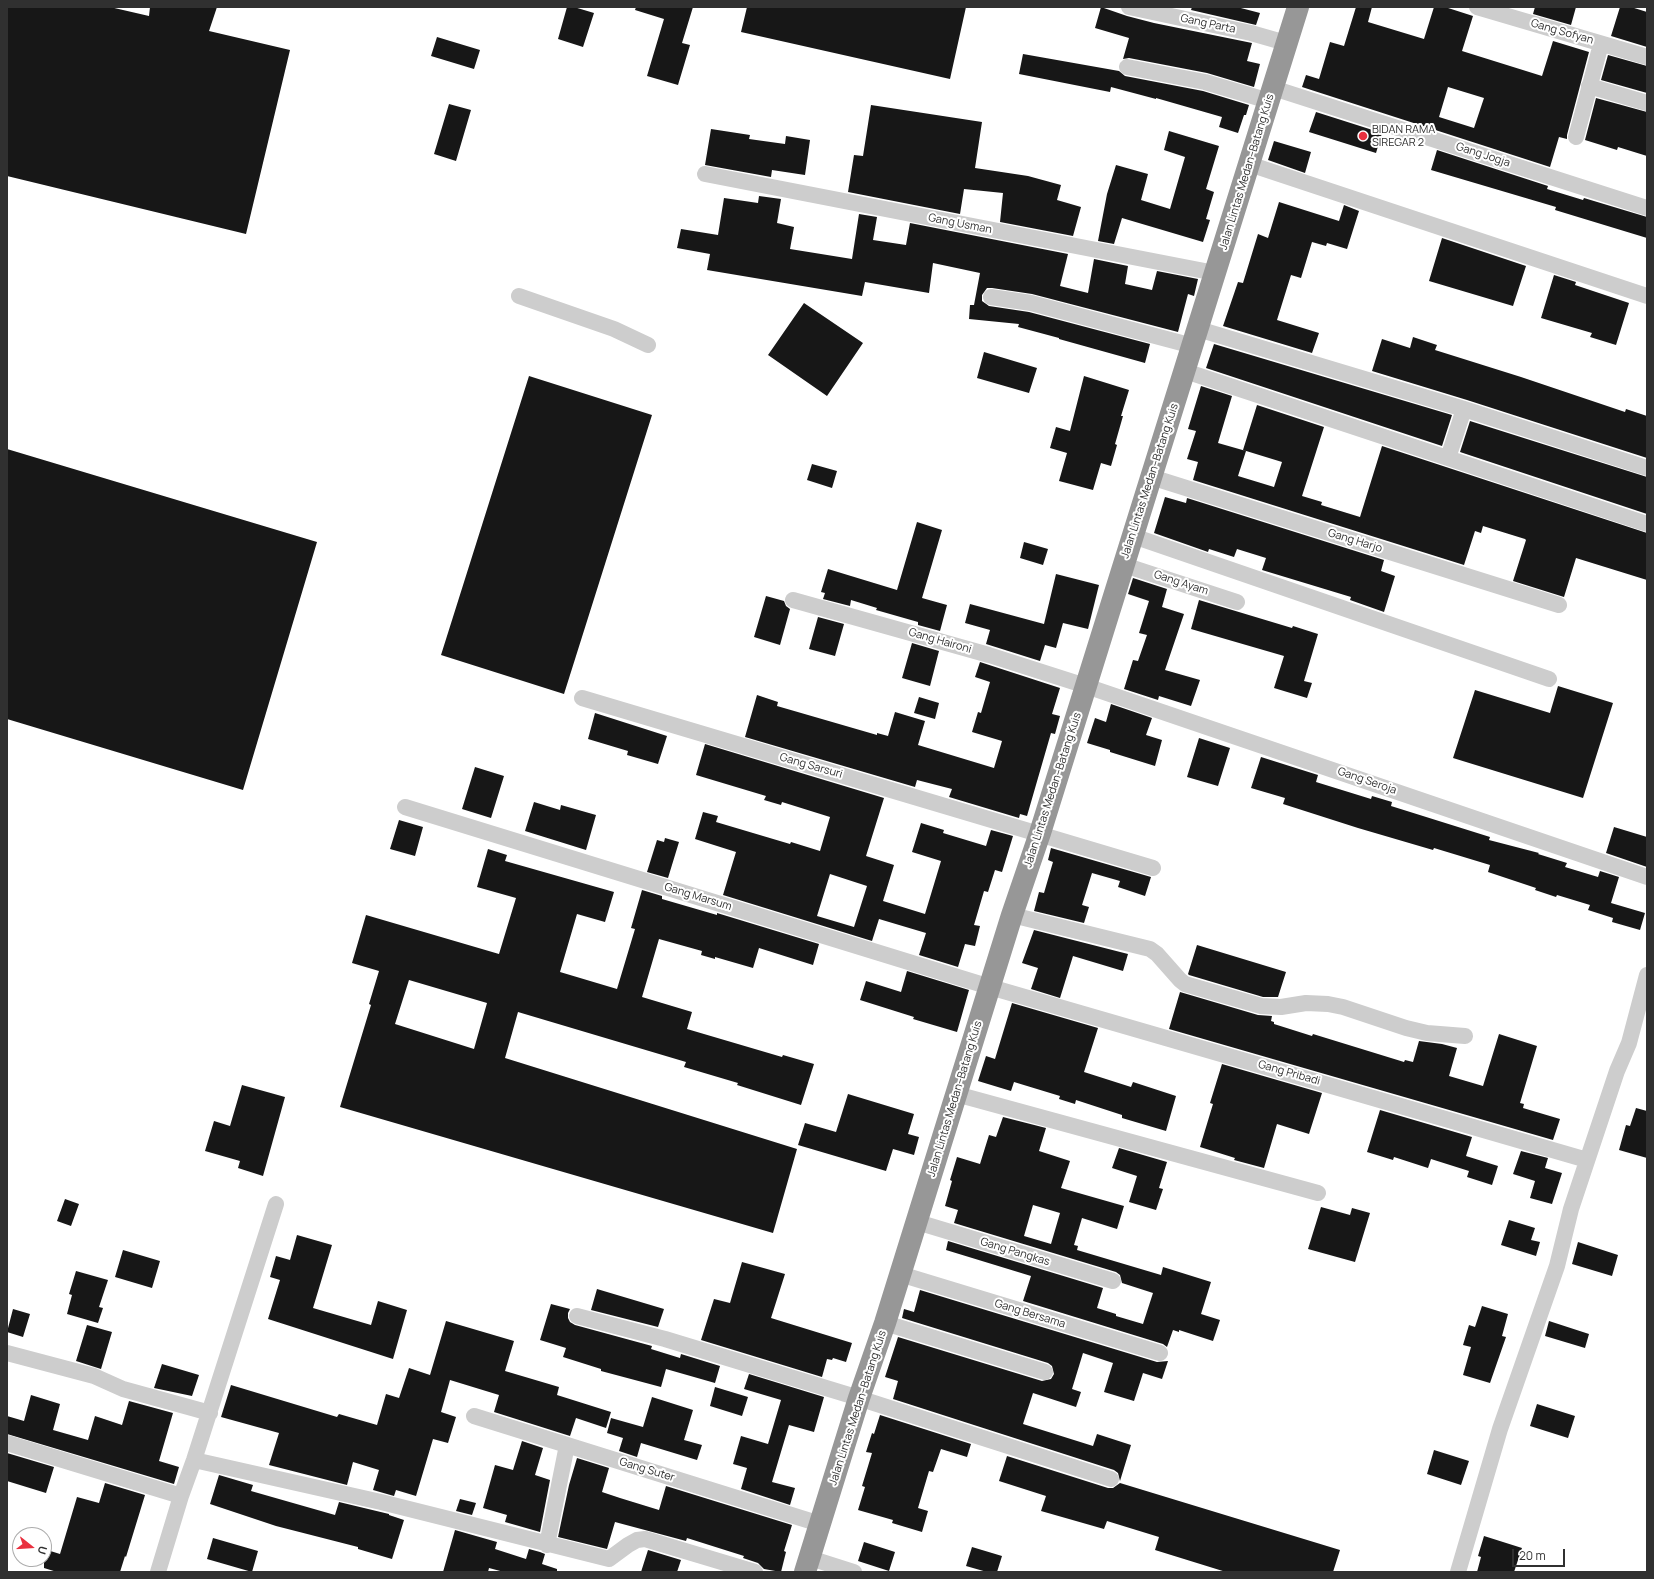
<!DOCTYPE html>
<meta charset="utf-8">
<style>
body{margin:0}
#map{position:relative;width:1654px;height:1579px;overflow:hidden;background:#fff;font-family:Manrope,sans-serif}
canvas{display:block}
.frame{position:absolute;inset:0;border:8px solid #303030;pointer-events:none}
.north{position:absolute;left:12px;top:1527px;width:40px;height:40px;box-sizing:border-box;background:#fff;border:1px solid #acacac;border-radius:50%;rotate:107deg;font-size:11px;font-weight:700;line-height:16px;text-align:center;color:#303030}
.north::after{content:'';display:block;margin:auto;width:14px;height:18px;background:#e9303f;clip-path:polygon(50% 0,100% 100%,50% 72%,0 100%)}
.scale{position:absolute;left:1512px;top:1549px;width:53px;height:18px;box-sizing:border-box;border:2px solid #303030;border-top:0;padding-left:5px;font-size:12px;line-height:14px;white-space:nowrap;color:#303030;-webkit-text-stroke:3px #fff;paint-order:stroke}
</style>
<div id="map">
<canvas width="1654" height="1579"></canvas>
<div class="frame"></div>
<div class="north">U</div>
<div class="scale">20 m</div>
</div>
<script>
const context = document.querySelector('canvas').getContext('2d');
context.lineJoin = 'round';
function fillPath(path, color) { context.fillStyle = color; context.fill(path, 'evenodd'); }
const shape = rows => new Path2D(rows.map(r => 'M' + r).join(''));
function trace(path, color, width, dash) { context.strokeStyle = color; context.lineWidth = width; context.lineCap = dash ? 'butt' : 'round'; context.setLineDash(dash || []); context.stroke(path); }
function write(font, color, halo, rows, align = 'center') {
  context.font = font + ' Manrope,sans-serif'; context.lineWidth = 4; context.setLineDash([]); context.textBaseline = 'middle'; context.strokeStyle = halo; context.fillStyle = color; for (const [text, x, y, turn = 0] of rows) {
    context.save(); context.translate(x, y); context.rotate((+turn || 0) * Math.PI / 180); context.textAlign = isNaN(turn) ? turn : align; if (halo) context.strokeText(text, 0, 0); context.fillText(text, 0, 0); context.restore();
  }
}
fillPath(shape([
 [7,7,110,7,149,16,150,7,217,7,209,31,290,50,246,234,7,176],
 [567,7,574,7,594,13,583,47,558,39],
 [636,7,693,7,682,43,690,45,678,85,647,76,664,19,635,10],
 [747,7,966,7,950,79,741,32],
 [1101,7,1127,16,1154,23,1252,43,1247,61,1260,64,1254,87,1207,73,1129,58,1123,59,1129,38,1095,28],
 [1192,7,1237,7,1260,13,1256,25,1191,10],
 [1356,7,1372,7,1368,22,1424,39,1434,7,1445,7,1473,16,1462,51,1542,76,1553,41,1589,52,1567,135,1567,139,1559,137,1550,167,1302,87,1306,75,1319,79,1330,42,1344,46],
 [1448,87,1484,98,1474,128,1439,117],
 [1535,7,1576,7,1571,25,1533,14],
 [1620,7,1631,7,1647,12,1647,47,1611,36],
 [437,37,480,50,474,69,431,56],
 [1023,54,1119,71,1125,76,1203,91,1249,105,1246,115,1244,115,1238,133,1219,127,1222,117,1156,98,1156,99,1111,87,1110,92,1019,74],
 [1608,55,1647,66,1647,93,1601,80],
 [1596,98,1647,112,1647,156,1618,147,1617,150,1585,140],
 [449,104,471,110,456,161,434,154],
 [871,105,982,122,975,168,1028,176,1061,185,1057,200,1081,207,1073,236,1000,222,1003,193,964,189,960,214,848,192,854,155,863,156],
 [1316,112,1382,133,1376,153,1309,132],
 [711,129,750,135,749,139,785,144,786,136,810,140,805,175,772,170,771,177,705,165],
 [1169,131,1219,146,1206,189,1214,192,1206,219,1210,220,1203,242,1122,218,1114,244,1098,241,1107,194,1116,165,1148,174,1141,200,1170,209,1185,157,1164,150],
 [1274,141,1311,152,1305,173,1268,160],
 [1437,150,1548,186,1547,189,1583,200,1584,198,1647,217,1647,238,1555,210,1556,207,1431,170],
 [759,196,781,199,777,223,794,227,790,249,852,259,859,214,877,217,873,240,906,245,910,223,1068,254,1060,286,1088,293,1094,259,1128,266,1125,284,1152,290,1157,271,1198,279,1194,296,1188,294,1178,332,1032,294,992,288,987,288,982,295,982,301,989,306,1029,312,1150,344,1145,363,1059,339,1059,338,1018,327,1019,324,969,319,970,305,974,305,980,273,933,263,929,293,865,282,862,296,707,270,710,254,677,248,681,229,718,235,724,198,758,203],
 [1279,202,1339,221,1344,205,1359,211,1347,249,1327,243,1326,246,1312,242,1301,278,1291,275,1277,320,1319,333,1312,353,1223,326,1238,282,1243,283,1258,234,1268,238],
 [1442,238,1526,266,1513,306,1429,281],
 [1554,275,1576,282,1575,285,1629,303,1616,345,1590,337,1592,333,1541,318],
 [804,303,863,343,827,396,768,355],
 [1413,337,1437,345,1435,350,1521,377,1625,412,1626,409,1647,416,1647,458,1467,400,1372,371,1382,339,1410,348],
 [1214,344,1452,415,1442,446,1206,368],
 [984,352,1037,368,1029,393,977,378],
 [529,376,652,415,564,694,441,655],
 [1084,376,1129,390,1121,416,1123,416,1115,444,1117,445,1111,466,1101,463,1093,490,1059,481,1067,453,1050,448,1056,427,1070,431],
 [1201,386,1232,396,1218,443,1246,451,1238,476,1274,487,1282,462,1243,450,1257,405,1324,427,1302,496,1322,502,1321,505,1360,517,1382,446,1647,533,1647,580,1576,558,1564,597,1513,581,1526,540,1525,539,1483,526,1481,533,1475,531,1464,565,1193,480,1198,462,1187,459,1196,431,1188,429],
 [1470,421,1647,477,1647,514,1460,452],
 [7,449,317,542,243,790,7,719],
 [812,464,837,471,832,488,807,480],
 [1165,497,1186,503,1187,498,1384,560,1381,571,1395,576,1384,612,1350,600,1351,597,1262,570,1266,558,1237,549,1234,557,1209,549,1208,552,1154,533],
 [917,522,942,530,922,598,947,605,940,631,918,625,918,622,876,610,877,608,851,600,850,606,823,599,825,593,821,592,828,569,897,590],
 [1024,542,1048,549,1043,565,1020,558],
 [1056,574,1099,585,1088,629,1063,623,1056,648,1045,645,1040,661,986,644,990,630,965,623,970,604,1044,624],
 [1133,578,1167,589,1162,607,1184,614,1165,670,1200,680,1191,706,1159,696,1158,700,1124,689,1133,660,1138,661,1147,635,1139,633,1149,601,1128,594],
 [766,596,784,601,786,606,790,609,780,645,754,637],
 [1199,600,1292,628,1293,626,1318,634,1304,681,1312,683,1307,698,1274,688,1284,656,1191,629],
 [818,617,844,624,835,656,809,649],
 [912,643,939,651,930,686,902,678],
 [980,662,1060,688,1052,714,1060,716,1055,734,1051,733,1027,816,1020,814,1019,818,949,797,952,789,917,780,915,787,745,737,757,695,778,702,777,706,877,735,877,733,888,736,895,712,925,721,918,745,994,768,1002,741,972,732,978,712,981,713,990,682,975,677],
 [1558,686,1613,703,1583,798,1453,758,1475,690,1550,713],
 [919,697,939,703,935,719,914,713],
 [1111,704,1152,718,1146,735,1162,740,1155,766,1110,752,1110,750,1087,743,1095,718,1106,722],
 [595,713,667,736,658,764,627,755,628,751,588,739],
 [1199,738,1230,748,1218,786,1187,777],
 [705,744,884,798,866,856,894,865,883,901,925,914,941,861,912,852,921,823,944,830,943,833,986,846,991,830,1013,836,1002,872,995,870,988,892,984,891,974,925,980,926,975,946,965,944,958,967,919,955,926,933,879,919,872,941,723,895,736,852,695,839,703,812,718,816,716,822,790,844,791,842,820,851,830,817,782,802,781,805,764,800,766,796,696,775],
 [830,874,867,886,854,927,817,916],
 [1261,757,1318,775,1316,782,1371,799,1372,796,1392,802,1391,806,1490,837,1489,840,1539,853,1538,854,1567,863,1565,867,1598,877,1600,871,1619,877,1611,903,1645,913,1640,930,1612,922,1613,918,1588,910,1590,905,1557,895,1556,897,1535,890,1536,888,1488,872,1490,865,1434,848,1433,850,1358,828,1283,804,1285,798,1251,788],
 [475,767,504,776,491,818,462,809],
 [534,802,560,810,561,805,596,815,586,850,525,831],
 [399,820,423,827,415,856,390,849],
 [1614,827,1647,837,1647,867,1606,853],
 [665,838,679,842,668,878,647,872,657,840,664,842],
 [1051,848,1151,877,1145,896,1118,887,1120,881,1092,873,1082,905,1089,907,1084,923,1034,911,1039,892,1044,893,1053,862,1048,860],
 [488,849,507,855,505,861,614,892,605,922,577,914,560,972,617,989,635,929,631,928,642,890,662,896,662,899,717,915,717,913,819,944,813,965,759,948,753,968,715,957,715,959,701,955,702,951,659,939,642,997,692,1012,687,1029,782,1057,783,1055,814,1064,801,1105,737,1085,738,1083,684,1067,686,1062,518,1012,505,1058,797,1149,773,1233,340,1107,371,1005,369,1004,379,971,352,963,366,915,499,954,516,898,477,887],
 [409,980,487,1003,474,1049,395,1024],
 [1034,930,1128,954,1123,971,1073,956,1060,998,1031,989,1038,968,1022,963],
 [1197,945,1286,972,1278,997,1263,997,1189,975,1188,974],
 [907,971,969,990,957,1032,913,1019,914,1017,860,1000,866,981,901,992],
 [1180,992,1258,1015,1272,1016,1271,1021,1274,1022,1274,1024,1312,1036,1313,1034,1404,1062,1405,1060,1413,1062,1419,1041,1442,1044,1457,1048,1449,1076,1483,1086,1499,1034,1537,1046,1520,1103,1524,1104,1523,1108,1560,1119,1553,1140,1169,1029],
 [1012,1003,1098,1028,1084,1072,1131,1087,1133,1082,1176,1096,1166,1131,1122,1118,1122,1115,1076,1100,1075,1104,1059,1099,1060,1096,1014,1082,1011,1091,978,1081,986,1056,995,1059],
 [1222,1064,1322,1093,1309,1134,1277,1124,1264,1168,1234,1160,1235,1158,1200,1147,1213,1104,1210,1103],
 [242,1085,285,1097,263,1176,238,1168,240,1161,205,1151,214,1121,230,1126],
 [848,1094,914,1114,908,1134,919,1137,914,1155,893,1149,886,1171,798,1145,805,1123,836,1132],
 [1636,1108,1647,1111,1647,1158,1619,1150,1626,1125,1630,1126],
 [1380,1110,1472,1137,1466,1156,1498,1166,1492,1185,1467,1177,1469,1171,1431,1159,1428,1168,1394,1157,1393,1160,1367,1152],
 [1003,1117,1046,1128,1039,1151,1070,1161,1061,1188,1124,1206,1117,1229,1082,1218,1074,1245,1078,1246,1077,1250,1161,1275,1163,1267,1211,1282,1201,1314,1220,1320,1213,1341,1179,1330,1179,1332,1173,1330,1167,1347,1163,1344,1023,1301,1031,1276,946,1250,948,1241,1103,1288,1097,1308,1116,1314,1116,1316,1143,1324,1153,1293,1122,1283,1120,1275,1116,1272,954,1223,958,1210,945,1206,952,1181,950,1180,957,1157,980,1164,989,1135,996,1137],
 [1033,1205,1060,1213,1051,1244,1024,1236],
 [1119,1148,1167,1162,1159,1188,1163,1189,1156,1210,1129,1202,1137,1176,1112,1168],
 [1521,1151,1548,1158,1545,1168,1562,1173,1552,1204,1530,1198,1535,1181,1513,1174],
 [65,1199,79,1204,71,1226,57,1221],
 [1321,1207,1350,1215,1352,1208,1370,1213,1355,1262,1308,1249],
 [1509,1220,1535,1228,1531,1240,1540,1242,1536,1256,1501,1245],
 [297,1235,332,1245,313,1308,371,1325,378,1301,407,1310,393,1359,268,1319,280,1280,270,1277,276,1256,290,1260],
 [1578,1242,1618,1255,1612,1276,1572,1264],
 [123,1250,160,1261,152,1288,115,1277],
 [742,1262,785,1274,771,1318,852,1343,846,1362,833,1358,832,1360,827,1359,822,1377,701,1340,714,1299,730,1303],
 [76,1271,108,1280,99,1307,103,1308,98,1323,67,1314,72,1295,69,1294],
 [597,1289,664,1309,658,1327,591,1310],
 [920,1290,1157,1362,1168,1361,1162,1379,1143,1373,1134,1401,1104,1392,1113,1363,1083,1353,1072,1389,1081,1392,1076,1407,1033,1393,1023,1424,1093,1446,1097,1434,1131,1445,1120,1481,1118,1473,1114,1470,893,1399,898,1381,885,1377,898,1337,1042,1381,1051,1379,1054,1374,1052,1366,1048,1363,902,1318,904,1309,914,1312],
 [551,1304,570,1309,568,1313,568,1318,570,1322,575,1325,652,1346,651,1349,680,1358,681,1354,720,1366,715,1383,666,1369,661,1387,601,1371,601,1369,563,1357,566,1348,540,1340],
 [1482,1306,1508,1314,1502,1336,1506,1337,1490,1383,1463,1375,1471,1347,1463,1345,1469,1325,1475,1327],
 [13,1309,30,1314,23,1337,7,1332],
 [446,1321,514,1341,505,1371,559,1387,557,1395,611,1412,606,1428,576,1418,570,1436,494,1412,499,1395,450,1380,441,1412,456,1417,448,1443,433,1439,416,1496,396,1490,394,1496,373,1490,379,1470,353,1462,347,1485,269,1465,279,1433,221,1417,231,1385,337,1417,339,1414,377,1425,386,1394,399,1398,409,1368,430,1375],
 [1549,1321,1589,1334,1585,1348,1545,1336],
 [87,1325,112,1332,101,1369,76,1361],
 [162,1364,199,1375,192,1396,154,1388],
 [749,1374,824,1397,814,1432,789,1425,772,1482,795,1488,790,1505,741,1489,747,1468,733,1464,741,1436,768,1444,781,1400,744,1389],
 [715,1387,748,1397,742,1416,710,1406],
 [31,1395,60,1404,53,1430,88,1440,95,1416,122,1425,129,1401,173,1413,159,1461,179,1467,174,1484,7,1434,7,1416,24,1421],
 [652,1397,693,1410,684,1440,702,1445,697,1460,641,1443,637,1457,619,1451,623,1438,607,1433,611,1418,643,1427],
 [1537,1404,1575,1416,1568,1438,1530,1426],
 [880,1415,971,1444,967,1457,941,1449,933,1472,929,1471,918,1508,928,1511,922,1532,892,1523,893,1520,858,1510,865,1487,862,1486,872,1453,866,1452,872,1433,874,1434],
 [522,1441,543,1448,535,1475,550,1480,540,1532,505,1522,507,1515,483,1508,495,1465,513,1470],
 [1434,1450,1469,1461,1461,1485,1427,1474],
 [7,1453,54,1467,46,1493,7,1481],
 [1007,1456,1108,1488,1113,1488,1120,1483,1340,1550,1333,1572,1226,1572,1155,1550,1159,1537,1107,1521,1104,1529,1041,1511,1046,1496,999,1481],
 [577,1458,609,1468,602,1492,620,1498,659,1510,666,1486,792,1525,784,1551,786,1552,781,1572,764,1569,758,1563,743,1558,744,1556,687,1538,686,1541,615,1522,607,1549,558,1537,569,1485],
 [219,1475,253,1485,251,1491,335,1515,339,1502,389,1514,389,1515,404,1520,392,1559,358,1549,358,1547,276,1526,210,1504],
 [105,1483,145,1495,126,1557,125,1556,120,1572,57,1572,44,1568,44,1549,60,1554,77,1497,99,1503],
 [460,1499,476,1503,472,1515,456,1511],
 [455,1530,497,1542,495,1549,526,1559,529,1549,540,1552,545,1554,542,1564,557,1569,557,1572,504,1572,489,1568,488,1572,443,1572],
 [1484,1536,1522,1548,1514,1572,1477,1572,1481,1557,1478,1556],
 [213,1538,258,1551,252,1572,207,1559],
 [864,1542,895,1552,889,1571,858,1561],
 [972,1547,1002,1556,997,1572,987,1572,966,1566],
 [648,1550,681,1560,677,1572,641,1572]
]), '#171717');
trace(shape([
 [1129,7,1251,33,1286,43],
 [1477,7,1647,57],
 [1127,67,1205,82,1269,101],
 [1589,86,1647,103],
 [1273,88,1647,208],
 [1576,137,1601,44],
 [1249,164,1647,296],
 [705,174,1215,273],
 [519,296,614,329,648,345],
 [991,297,1031,303,1193,346],
 [1198,329,1464,409,1647,468],
 [1185,371,1647,524],
 [1448,458,1464,409],
 [1151,477,1559,605],
 [1133,536,1549,679],
 [1124,565,1237,602],
 [793,600,989,655,1086,686,1647,877],
 [582,698,1153,868],
 [405,807,990,987,1587,1160],
 [1012,915,1150,949,1157,954,1180,980,1185,984,1261,1006,1281,1007,1306,1003,1328,1004,1343,1007,1406,1028,1427,1033,1465,1036],
 [956,1094,1318,1193],
 [917,1222,1113,1281],
 [900,1274,1160,1353],
 [577,1316,665,1339,849,1395,1111,1479],
 [885,1323,1045,1372],
 [7,1353,94,1376,123,1389,210,1413],
 [474,1416,820,1524],
 [7,1443,181,1496],
 [194,1460,381,1502,609,1559,628,1545,637,1540,645,1539,755,1572],
 [547,1545,567,1445],
 [810,1558,854,1572],
 [158,1572,181,1496,194,1460,276,1204],
 [1458,1572,1500,1429,1557,1266,1571,1209,1617,1071,1629,1043,1647,975]
]), '#cdcdcd', 16);
trace(shape([
 [805,1572,859,1398,885,1323,1012,915,1040,833,1298,7]
]), '#979797', 22);
for (const [x, y, r, color] of [
 [1363,136,5,"#e9303f"]
]) { const dot = new Path2D(); dot.arc(x, y, r, 0, 2 * Math.PI); context.fillStyle = color; context.fill(dot); trace(dot, '#fff', 1.5); }
write('11px', '#303030', '#fff', [
 ["Gang Parta",1208,24,12],
 ["Gang Sofyan",1562,32,16],
 ["Gang Jogja",1483,155,18],
 ["Jalan Lintas Medan–Batang Kuis",1247,172,-73],
 ["Gang Usman",960,224,11],
 ["Jalan Lintas Medan–Batang Kuis",1150,481,-72],
 ["Gang Harjo",1355,541,17],
 ["Gang Ayam",1181,583,18],
 ["Gang Haironi",940,641,16],
 ["Gang Sarsuri",811,766,16],
 ["Gang Seroja",1367,781,19],
 ["Jalan Lintas Medan–Batang Kuis",1053,790,-72],
 ["Gang Marsum",698,897,17],
 ["Gang Pribadi",1289,1073,16],
 ["Jalan Lintas Medan–Batang Kuis",955,1099,-73],
 ["Gang Pangkas",1015,1252,17],
 ["Gang Bersama",1030,1314,17],
 ["Jalan Lintas Medan–Batang Kuis",858,1408,-72],
 ["Gang Suter",647,1470,17]
]);
write('11px', '#303030', '#fff', [
 ["BIDAN RAMA",1372,130],
 ["SIREGAR 2",1372,143]
], 'left');
</script>
